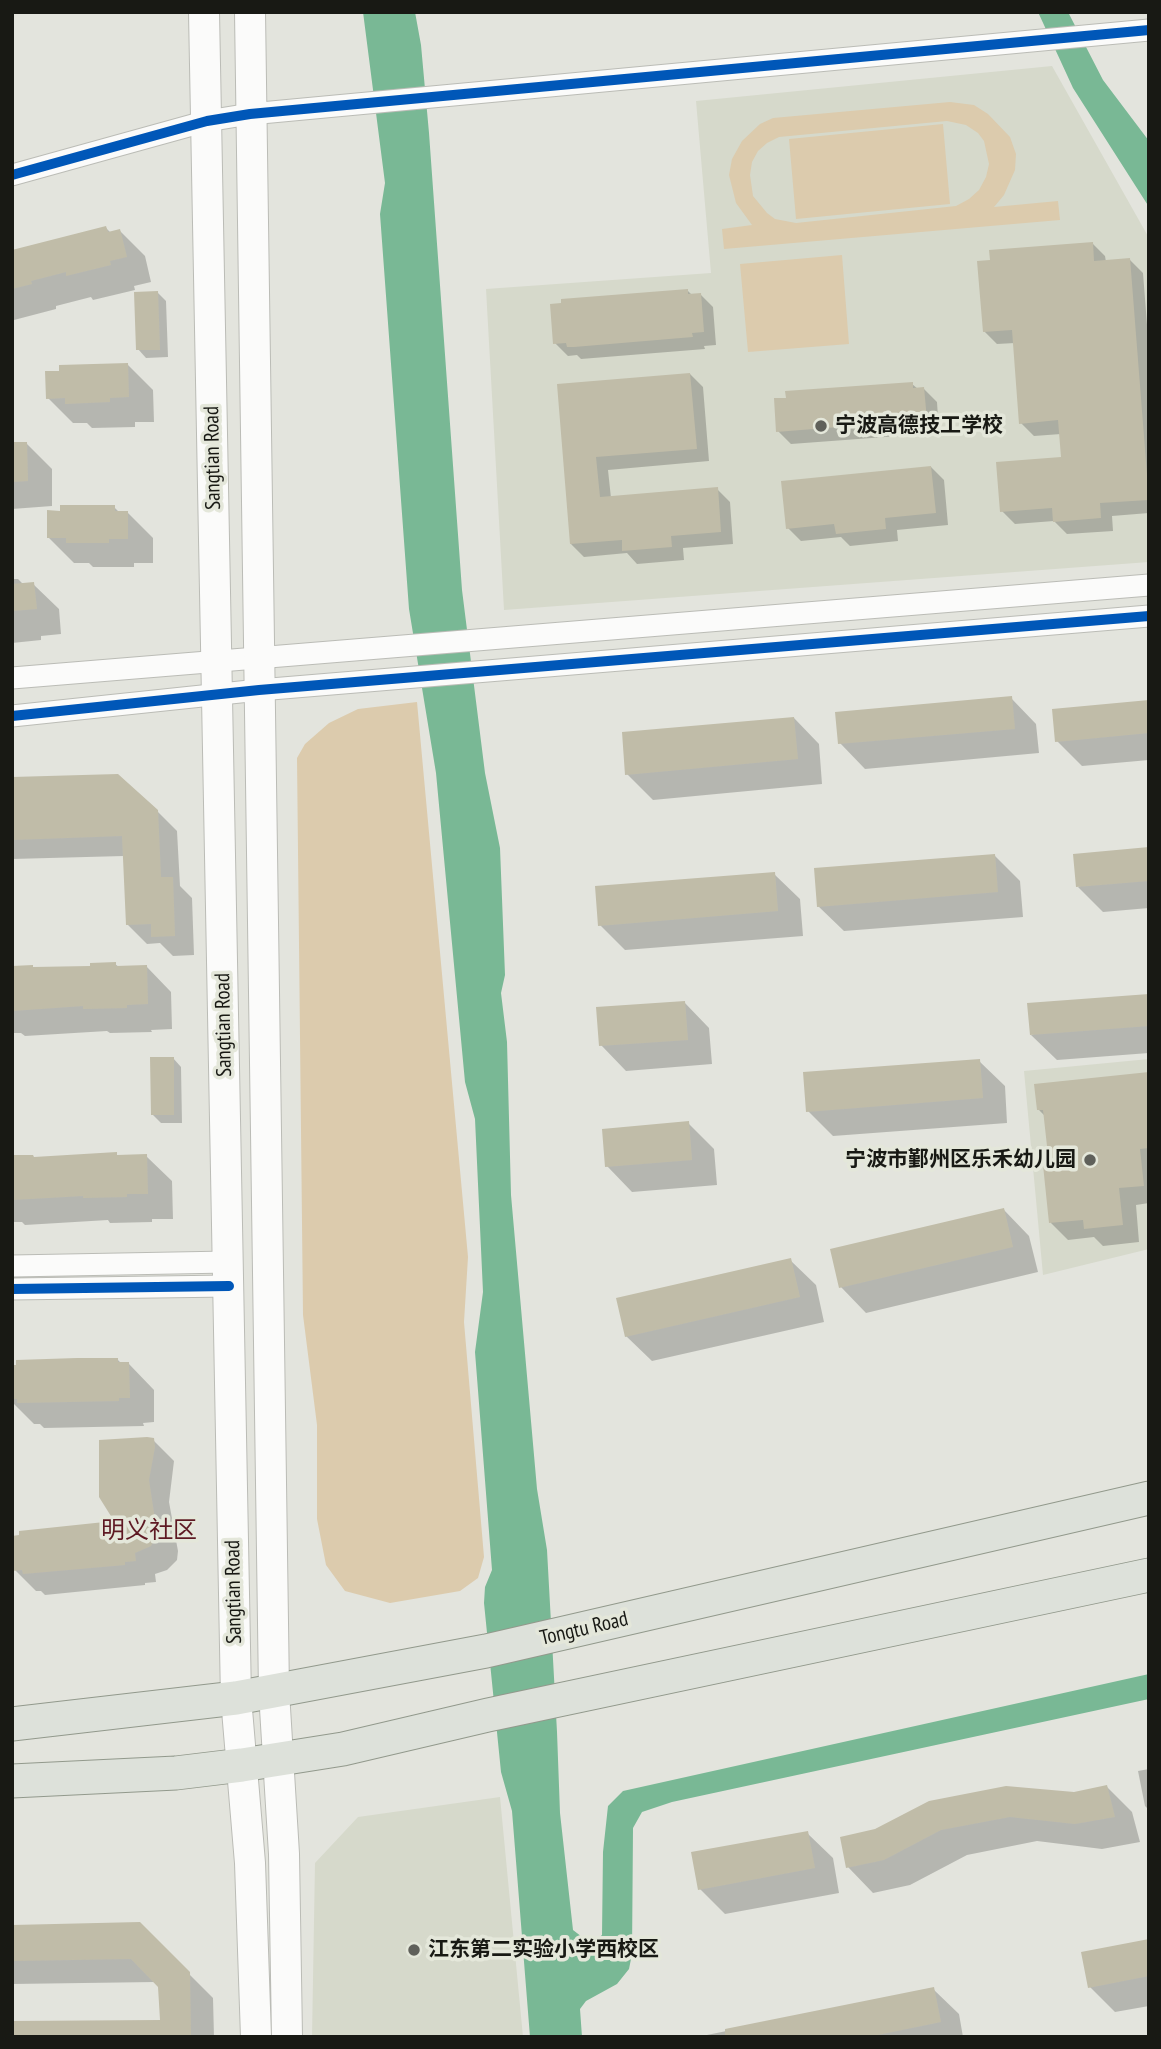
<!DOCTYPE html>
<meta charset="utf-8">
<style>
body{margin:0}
#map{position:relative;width:1161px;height:2049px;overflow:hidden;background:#e3e4dd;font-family:"PT Sans Narrow",sans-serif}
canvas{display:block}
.frame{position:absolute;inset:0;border:14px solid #181914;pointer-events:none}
</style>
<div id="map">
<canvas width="1161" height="2049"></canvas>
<div class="frame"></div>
</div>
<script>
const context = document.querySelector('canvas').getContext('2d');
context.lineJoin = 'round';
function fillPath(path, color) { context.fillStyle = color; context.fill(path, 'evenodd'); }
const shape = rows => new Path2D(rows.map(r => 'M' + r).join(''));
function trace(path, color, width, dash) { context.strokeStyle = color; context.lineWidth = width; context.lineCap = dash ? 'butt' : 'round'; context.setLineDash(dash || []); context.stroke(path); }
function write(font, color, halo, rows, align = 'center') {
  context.font = font + ' "PT Sans Narrow","Noto Sans SC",sans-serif'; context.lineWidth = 7; context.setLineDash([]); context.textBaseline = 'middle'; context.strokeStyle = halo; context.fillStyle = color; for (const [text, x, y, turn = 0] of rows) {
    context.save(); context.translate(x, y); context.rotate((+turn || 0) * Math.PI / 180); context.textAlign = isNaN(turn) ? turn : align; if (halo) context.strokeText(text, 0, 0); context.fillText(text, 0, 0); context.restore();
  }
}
fillPath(shape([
 [1052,66,1149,238,1149,562,504,610,486,289,711,273,696,101],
 [1149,1059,1149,1249,1043,1275,1024,1071],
 [500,1797,523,2037,312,2037,315,1863,358,1817]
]), '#d6d9cb');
fillPath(shape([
 [950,102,974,105,988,114,1010,137,1016,154,1015,170,1004,195,994,207,1058,201,1060,220,724,249,722,229,752,225,736,203,729,175,732,159,742,141,760,124,773,118],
 [947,121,966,125,978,133,984,141,989,164,986,177,979,190,969,199,956,206,796,223,775,219,767,213,753,196,750,175,752,162,758,151,767,143,779,137],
 [943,124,950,204,796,219,789,139],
 [842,255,849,344,748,352,740,264],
 [417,702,468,1257,464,1322,484,1557,478,1578,460,1591,390,1603,345,1591,326,1565,317,1519,317,1425,303,1315,297,758,305,744,329,723,358,709]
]), '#dccbad');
fillPath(shape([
 [363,12,415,12,421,45,429,133,462,590,485,773,500,848,505,975,501,993,507,1042,511,1195,537,1489,547,1550,557,1732,560,1813,573,1930,586,1940,595,1941,602,1935,603,1852,608,1806,623,1791,1149,1674,1149,1699,672,1802,642,1812,633,1828,632,1954,629,1969,617,1984,586,2001,580,2009,582,2037,530,2037,512,1811,501,1772,484,1603,485,1587,492,1570,475,1352,483,1292,475,1119,465,1082,436,773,409,609,380,214,385,183],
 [1038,12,1068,12,1103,80,1149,141,1149,207,1073,88]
]), '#79b895');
fillPath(shape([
 [106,228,111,233,120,231,145,256,151,282,134,286,135,290,93,300,91,297,56,306,56,309,14,320,12,318,12,252],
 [1092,243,1105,256,1106,262,1130,260,1143,273,1149,350,1149,513,1112,516,1113,531,1067,534,1054,521,1015,524,1002,511,1063,459,1061,434,1034,436,1021,423,1015,343,997,344,984,331],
 [687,290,692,295,700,294,713,307,716,345,704,346,705,349,581,359,577,355,568,356,555,343],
 [158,293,166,301,168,357,146,358,138,349],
 [127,364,153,390,154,422,135,422,135,427,92,428,87,423,73,423,48,398],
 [690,374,703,387,709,461,608,470,611,498,717,489,730,502,733,544,683,548,684,560,637,564,627,553,584,557,571,544,559,386],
 [912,384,918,389,924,389,937,402,939,433,791,444,778,431],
 [12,444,27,444,52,469,52,506,12,509],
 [931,467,944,480,948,525,897,530,898,541,850,546,841,537,801,541,788,528],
 [114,507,120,513,128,513,153,538,153,563,134,563,134,567,93,567,89,563,74,563,48,537],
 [12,579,18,579,24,585,33,584,59,609,61,634,41,636,41,640,12,643],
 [1011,698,1036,724,1039,753,865,769,840,743],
 [1149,702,1149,760,1082,766,1057,741],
 [794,718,819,744,822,784,653,800,627,774],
 [12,779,157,811,177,831,180,886,192,898,194,955,173,956,160,943,147,944,127,924,124,856,12,859],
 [1149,849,1149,908,1103,912,1078,887],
 [994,855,1020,881,1023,917,844,931,818,906],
 [774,874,800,899,803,936,625,950,600,925],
 [115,964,119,967,146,966,171,992,172,1029,151,1030,152,1032,110,1033,107,1031,25,1036,21,1033,12,1033,12,967,92,967],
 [1149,995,1149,1053,1057,1060,1031,1035],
 [684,1002,709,1028,712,1064,626,1071,601,1045],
 [173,1058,181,1067,182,1123,161,1123,153,1115],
 [979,1061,1005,1086,1007,1123,833,1136,808,1111],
 [1149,1074,1149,1203,1136,1205,1139,1242,1103,1246,1094,1237,1068,1240,1051,1223,1051,1166,1046,1117,1039,1110],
 [688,1123,714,1149,717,1185,632,1192,607,1166],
 [146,1156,172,1181,173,1219,152,1219,152,1222,110,1223,108,1220,25,1225,22,1222,12,1222,12,1157,35,1158],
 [1004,1210,1029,1236,1038,1272,866,1313,841,1287],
 [790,1260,816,1285,824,1322,652,1361,626,1336],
 [117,1359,122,1364,129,1364,154,1390,154,1422,143,1423,144,1426,44,1428,40,1424,34,1424,12,1402,12,1366],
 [153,1440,174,1461,169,1502,178,1551,177,1560,167,1570,155,1574,156,1582,145,1583,145,1585,45,1595,41,1591,36,1591,15,1570,117,1523],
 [1149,1769,1149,1810,1145,1806,1138,1771],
 [1107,1787,1132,1812,1140,1842,1102,1849,1037,1841,967,1855,910,1885,873,1893,848,1867,842,1839],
 [807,1833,833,1858,839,1893,725,1914,700,1889],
 [139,1924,213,1998,214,2037,12,2037,162,2021,160,1986,156,1982,12,1984,12,1926],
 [1149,1941,1149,2006,1115,2012,1090,1987],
 [933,1989,959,2014,963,2037,697,2037]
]), '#0003');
fillPath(shape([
 [106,226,108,232,120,229,127,257,110,261,111,265,66,276,66,272,31,281,32,284,12,289,12,250],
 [1093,242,1094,261,1130,258,1149,500,1100,503,1101,518,1053,522,1052,508,1000,512,996,462,1061,457,1058,420,1019,424,1012,330,983,332,977,261,990,260,989,250],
 [688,289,688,294,701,293,704,332,692,333,693,337,574,347,567,347,566,343,553,344,550,304,561,303,561,299],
 [158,291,160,350,136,350,134,292],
 [128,363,129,397,110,398,110,402,65,404,65,398,46,399,45,371,59,371,59,365],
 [690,373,697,449,596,457,600,497,718,487,721,532,671,536,672,547,622,551,622,540,570,544,557,384],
 [913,382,913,388,924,387,927,420,776,432,774,398,786,398,785,391],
 [12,442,27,442,28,481,12,482],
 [931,466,936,513,885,518,886,529,836,534,834,524,786,529,781,481],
 [60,505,115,505,115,511,128,511,128,539,109,539,109,543,66,543,66,538,47,538,47,510,60,511],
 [34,582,37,609,12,611,12,584],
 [1012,696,1015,729,838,744,835,712],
 [1149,700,1149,733,1055,742,1052,709],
 [794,717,798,759,625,775,622,732],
 [118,774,158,810,161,877,173,877,175,936,151,937,151,924,126,925,122,836,12,840,12,777],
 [1149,847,1149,881,1076,887,1073,854],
 [995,854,998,892,817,907,814,868],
 [775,872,778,911,598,926,595,886],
 [116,962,116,966,147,965,148,1004,127,1005,127,1008,83,1009,83,1006,12,1011,12,966,33,965,33,967,90,966,90,963],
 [1149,994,1149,1026,1030,1035,1027,1003],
 [685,1001,688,1040,599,1046,596,1007],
 [150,1057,174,1057,174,1115,151,1115],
 [980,1059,983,1098,806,1112,803,1072],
 [1149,1072,1149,1148,1140,1149,1144,1186,1119,1188,1123,1225,1084,1229,1083,1220,1049,1223,1043,1165,1049,1164,1043,1110,1037,1110,1034,1084],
 [689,1121,692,1160,605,1167,602,1129],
 [117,1152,117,1155,147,1154,148,1194,127,1194,127,1197,83,1198,83,1196,12,1200,12,1155,33,1155,34,1157],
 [1004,1208,1013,1247,839,1288,830,1249],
 [791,1258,800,1297,625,1337,616,1298],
 [77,1358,118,1358,118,1362,129,1362,130,1398,119,1398,119,1401,17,1403,17,1399,12,1399,12,1365,16,1365,16,1360],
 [147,1437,154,1438,155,1447,149,1480,157,1533,151,1546,135,1553,136,1561,125,1562,125,1565,23,1574,22,1570,12,1571,12,1536,19,1535,19,1531,114,1521,99,1497,99,1440],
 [1107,1785,1115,1817,1075,1824,1010,1817,941,1830,884,1860,846,1868,840,1837,875,1829,929,1801,1006,1786,1074,1792],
 [808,1831,815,1868,698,1890,691,1852],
 [140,1922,190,1972,191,2037,12,2037,12,2021,160,2020,158,1987,131,1959,12,1961,12,1925],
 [1149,1939,1149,1976,1088,1988,1081,1952],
 [934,1987,941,2022,868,2037,725,2037,725,2029]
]), '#c0bca8');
const minor = shape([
 [12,175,207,121,250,114,1149,30],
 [12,678,1149,585],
 [12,716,259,690,1149,616],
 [12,1266,228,1262],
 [12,1289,229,1286]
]);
const secondary = shape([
 [204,12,236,1698,250,1863,256,2037],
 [250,12,274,1692,284,1854,287,2037]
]);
const primary = shape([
 [12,1724,236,1698,486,1651,1149,1498],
 [12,1781,176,1773,242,1765,343,1749,488,1715,1149,1575]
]);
trace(minor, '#bbbcb6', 23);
trace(secondary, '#bbbcb6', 32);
trace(primary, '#92998c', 35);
trace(minor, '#fbfbfa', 21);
trace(secondary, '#fbfbfa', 30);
trace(primary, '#dde1da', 33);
trace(shape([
 [12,175,207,121,250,114,1149,30],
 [12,716,259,690,1149,616],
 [12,1289,229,1286]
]), '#0057b8', 10);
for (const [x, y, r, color] of [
 [821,426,7,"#5f605a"],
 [1090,1160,7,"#5f605a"],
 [414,1950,7,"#5f605a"]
]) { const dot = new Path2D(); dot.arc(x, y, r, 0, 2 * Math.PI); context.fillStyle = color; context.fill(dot); trace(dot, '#e4e7da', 2.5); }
write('bold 21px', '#181914', '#e4e7da', [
 ["宁波高德技工学校",835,426],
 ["宁波市鄞州区乐禾幼儿园",1076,1160,"right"],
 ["江东第二实验小学西校区",428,1950]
], 'left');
write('21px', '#181914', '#e4e7da', [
 ["Sangtian Road",213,458,-91],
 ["Sangtian Road",224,1025,-91],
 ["Sangtian Road",234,1592,-91],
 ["Tongtu Road",584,1629,-13]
]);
write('24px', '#5e1923', '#e4e7da', [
 ["明义社区",149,1531]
]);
</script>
